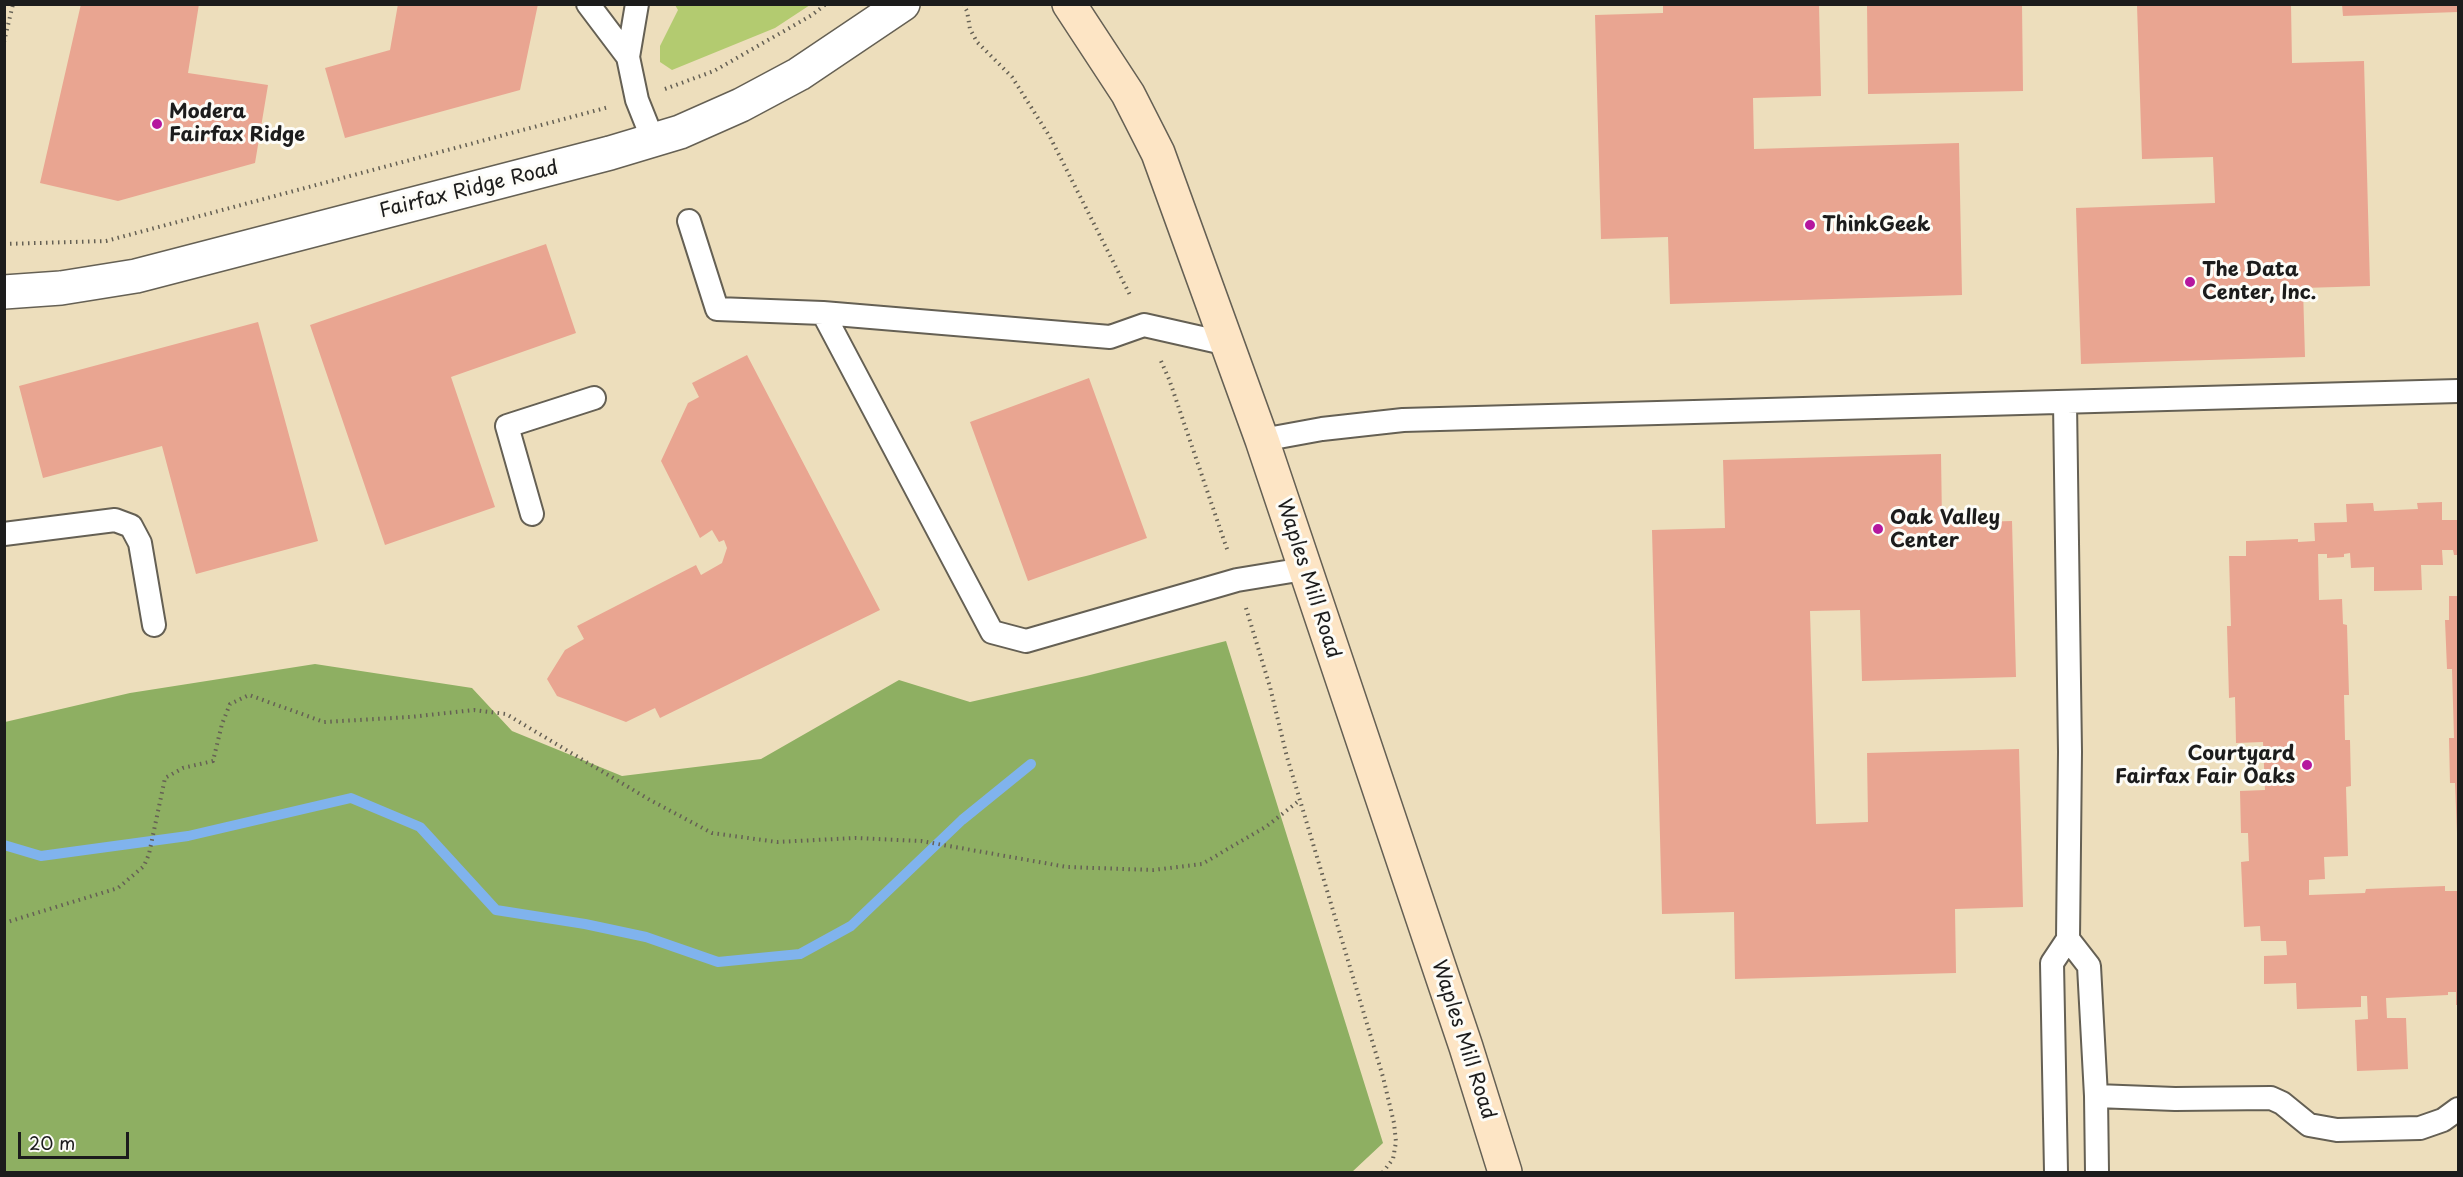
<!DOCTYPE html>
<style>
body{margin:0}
#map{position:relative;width:2463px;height:1177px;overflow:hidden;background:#eddebc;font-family:"Playpen Sans",sans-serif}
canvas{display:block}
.frame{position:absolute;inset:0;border:6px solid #1c1c1c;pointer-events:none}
.scale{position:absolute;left:18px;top:1132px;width:111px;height:27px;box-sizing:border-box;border:3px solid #1c1c1c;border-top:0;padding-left:8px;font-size:18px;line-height:21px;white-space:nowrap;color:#1c1c1c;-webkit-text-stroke:4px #fdfcf7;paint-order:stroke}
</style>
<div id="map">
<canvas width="2463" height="1177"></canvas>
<div class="frame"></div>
<div class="scale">20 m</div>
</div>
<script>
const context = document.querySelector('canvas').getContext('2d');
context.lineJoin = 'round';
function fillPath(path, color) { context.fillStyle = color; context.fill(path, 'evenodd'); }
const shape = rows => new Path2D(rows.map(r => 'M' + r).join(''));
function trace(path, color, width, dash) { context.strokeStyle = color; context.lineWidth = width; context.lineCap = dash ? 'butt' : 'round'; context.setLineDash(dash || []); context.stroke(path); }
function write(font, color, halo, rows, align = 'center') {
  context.font = font + ' "Playpen Sans",sans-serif'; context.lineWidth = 6; context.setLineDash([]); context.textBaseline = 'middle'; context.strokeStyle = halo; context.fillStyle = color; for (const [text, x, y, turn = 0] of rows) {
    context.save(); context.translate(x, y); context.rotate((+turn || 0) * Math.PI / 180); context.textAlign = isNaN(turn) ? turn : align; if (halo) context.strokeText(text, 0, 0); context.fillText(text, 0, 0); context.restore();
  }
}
fillPath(shape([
 [675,5,810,5,775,28,672,70,660,62,660,46,678,10]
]), '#b3cb70');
fillPath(shape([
 [1226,641,1383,1143,1352,1172,5,1172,5,722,130,693,315,664,472,688,512,731,622,776,761,759,899,680,970,702,1086,676]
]), '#8eaf62');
trace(shape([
 [4,845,41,856,188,836,351,798,420,827,496,910,585,924,646,937,718,962,800,954,851,926,962,820,1031,764]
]), '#80b3ed', 10);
fillPath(shape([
 [81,4,199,4,188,73,268,85,255,163,118,201,40,183],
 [398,4,538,4,520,90,345,138,325,68,390,50],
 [1663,4,1819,4,1821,96,1753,98,1754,149,1959,143,1962,295,1670,304,1668,237,1601,239,1595,15,1663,13],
 [1867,4,2022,4,2023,91,1868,94],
 [2342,4,2458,4,2458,12,2343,16],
 [2137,5,2291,5,2292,63,2364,61,2370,286,2303,288,2305,357,2081,364,2076,208,2215,203,2213,157,2142,159],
 [546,244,576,333,451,377,495,507,385,545,310,325],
 [258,322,318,541,196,574,162,446,43,478,19,386],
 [747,355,880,610,660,718,655,708,626,722,557,696,547,679,565,650,584,639,577,626,696,565,701,575,722,563,727,548,724,540,719,542,712,530,700,538,661,461,688,403,699,397,692,383],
 [1089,378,1147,538,1028,581,970,422],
 [1941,454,1942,523,2012,521,2016,677,1862,681,1860,610,1810,611,1816,824,1868,822,1867,753,2019,749,2023,907,1955,909,1956,973,1735,979,1734,912,1662,914,1652,530,1725,528,1723,460],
 [2442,502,2442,520,2458,520,2458,555,2454,555,2453,550,2442,550,2443,565,2421,565,2422,590,2374,591,2374,567,2351,568,2350,553,2344,554,2344,557,2327,558,2327,554,2318,554,2319,600,2342,599,2343,624,2347,625,2349,695,2344,695,2345,740,2350,740,2351,786,2346,787,2348,856,2324,857,2325,879,2309,880,2309,895,2365,893,2366,889,2445,886,2445,891,2458,891,2458,1005,2456,1005,2456,992,2448,992,2448,995,2386,998,2387,1018,2406,1018,2408,1069,2357,1071,2355,1020,2368,1019,2367,996,2361,996,2361,1007,2297,1009,2296,983,2264,984,2264,956,2287,955,2286,941,2261,941,2260,926,2244,927,2241,862,2249,861,2248,833,2241,833,2240,791,2265,790,2263,742,2236,743,2235,697,2229,698,2227,626,2231,626,2229,556,2246,556,2246,541,2298,539,2298,542,2315,541,2314,523,2347,522,2346,504,2373,503,2374,511,2418,509,2417,503],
 [2449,596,2458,596,2458,833,2457,833,2455,783,2450,783,2449,738,2454,738,2452,669,2447,669,2445,620,2449,620]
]), '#e9a591');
const lane = shape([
 [588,4,628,57],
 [637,4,628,57,637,100,653,140],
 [689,221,717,309,823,313],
 [1228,344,1144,325,1110,337,823,313,992,632,1026,641,1237,580,1304,569],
 [1262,440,1322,429,1403,420,2458,391],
 [532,514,507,426,594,398],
 [4,534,115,520,131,526,140,543,154,625],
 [2068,939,2089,966,2096,1096,2097,1172],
 [2096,1096,2175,1099,2271,1098,2282,1103,2309,1125,2337,1130,2420,1128,2443,1120,2458,1109],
 [2056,1172,2052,963,2068,939,2070,752,2065,402]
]);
const street = shape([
 [4,292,61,288,136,276,610,153,680,132,741,105,799,74,903,4]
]);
const secondary = shape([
 [1069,4,1128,94,1158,153,1262,440,1466,1047,1505,1172]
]);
trace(lane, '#656054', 26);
trace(street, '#656054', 36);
trace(secondary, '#656054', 36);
trace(shape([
 [963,4,967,11,970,29,977,42,1012,77,1050,137,1131,297],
 [4,42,13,4],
 [665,89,714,71,812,15,826,4],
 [4,244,106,241,609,107],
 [1161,361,1169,379,1228,552],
 [1246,608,1270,687,1287,757,1383,1077,1394,1123,1396,1142,1393,1159,1383,1172],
 [4,923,118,888,144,866,149,854,165,778,183,768,213,761,222,724,230,704,249,695,324,722,410,717,474,710,506,714,650,800,712,833,777,842,855,838,921,841,1067,867,1153,870,1202,864,1267,826,1300,800]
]), '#656054', 4, [1.5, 4.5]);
trace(lane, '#fff', 22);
trace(street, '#fff', 33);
trace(secondary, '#fde5c5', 33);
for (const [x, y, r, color] of [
 [157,124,6,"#b5179e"],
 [1810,225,6,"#b5179e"],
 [2190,282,6,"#b5179e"],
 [1878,529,6,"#b5179e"],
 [2307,765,6,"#b5179e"]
]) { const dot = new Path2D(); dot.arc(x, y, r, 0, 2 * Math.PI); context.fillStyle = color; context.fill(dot); trace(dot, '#fdfcf7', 2); }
write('bold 20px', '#1c1c1c', '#fdfcf7', [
 ["Modera",169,112],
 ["Fairfax Ridge",169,135],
 ["ThinkGeek",1822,225],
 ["The Data",2202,270],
 ["Center, Inc.",2202,293],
 ["Oak Valley",1890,518],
 ["Center",1890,541],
 ["Courtyard",2295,754,"right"],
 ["Fairfax Fair Oaks",2295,777,"right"]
], 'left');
write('20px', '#1c1c1c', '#fdfcf7', [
 ["Fairfax Ridge Road",469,190,-14],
 ["Waples Mill Road",1308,579,72],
 ["Waples Mill Road",1463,1040,72]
]);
</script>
